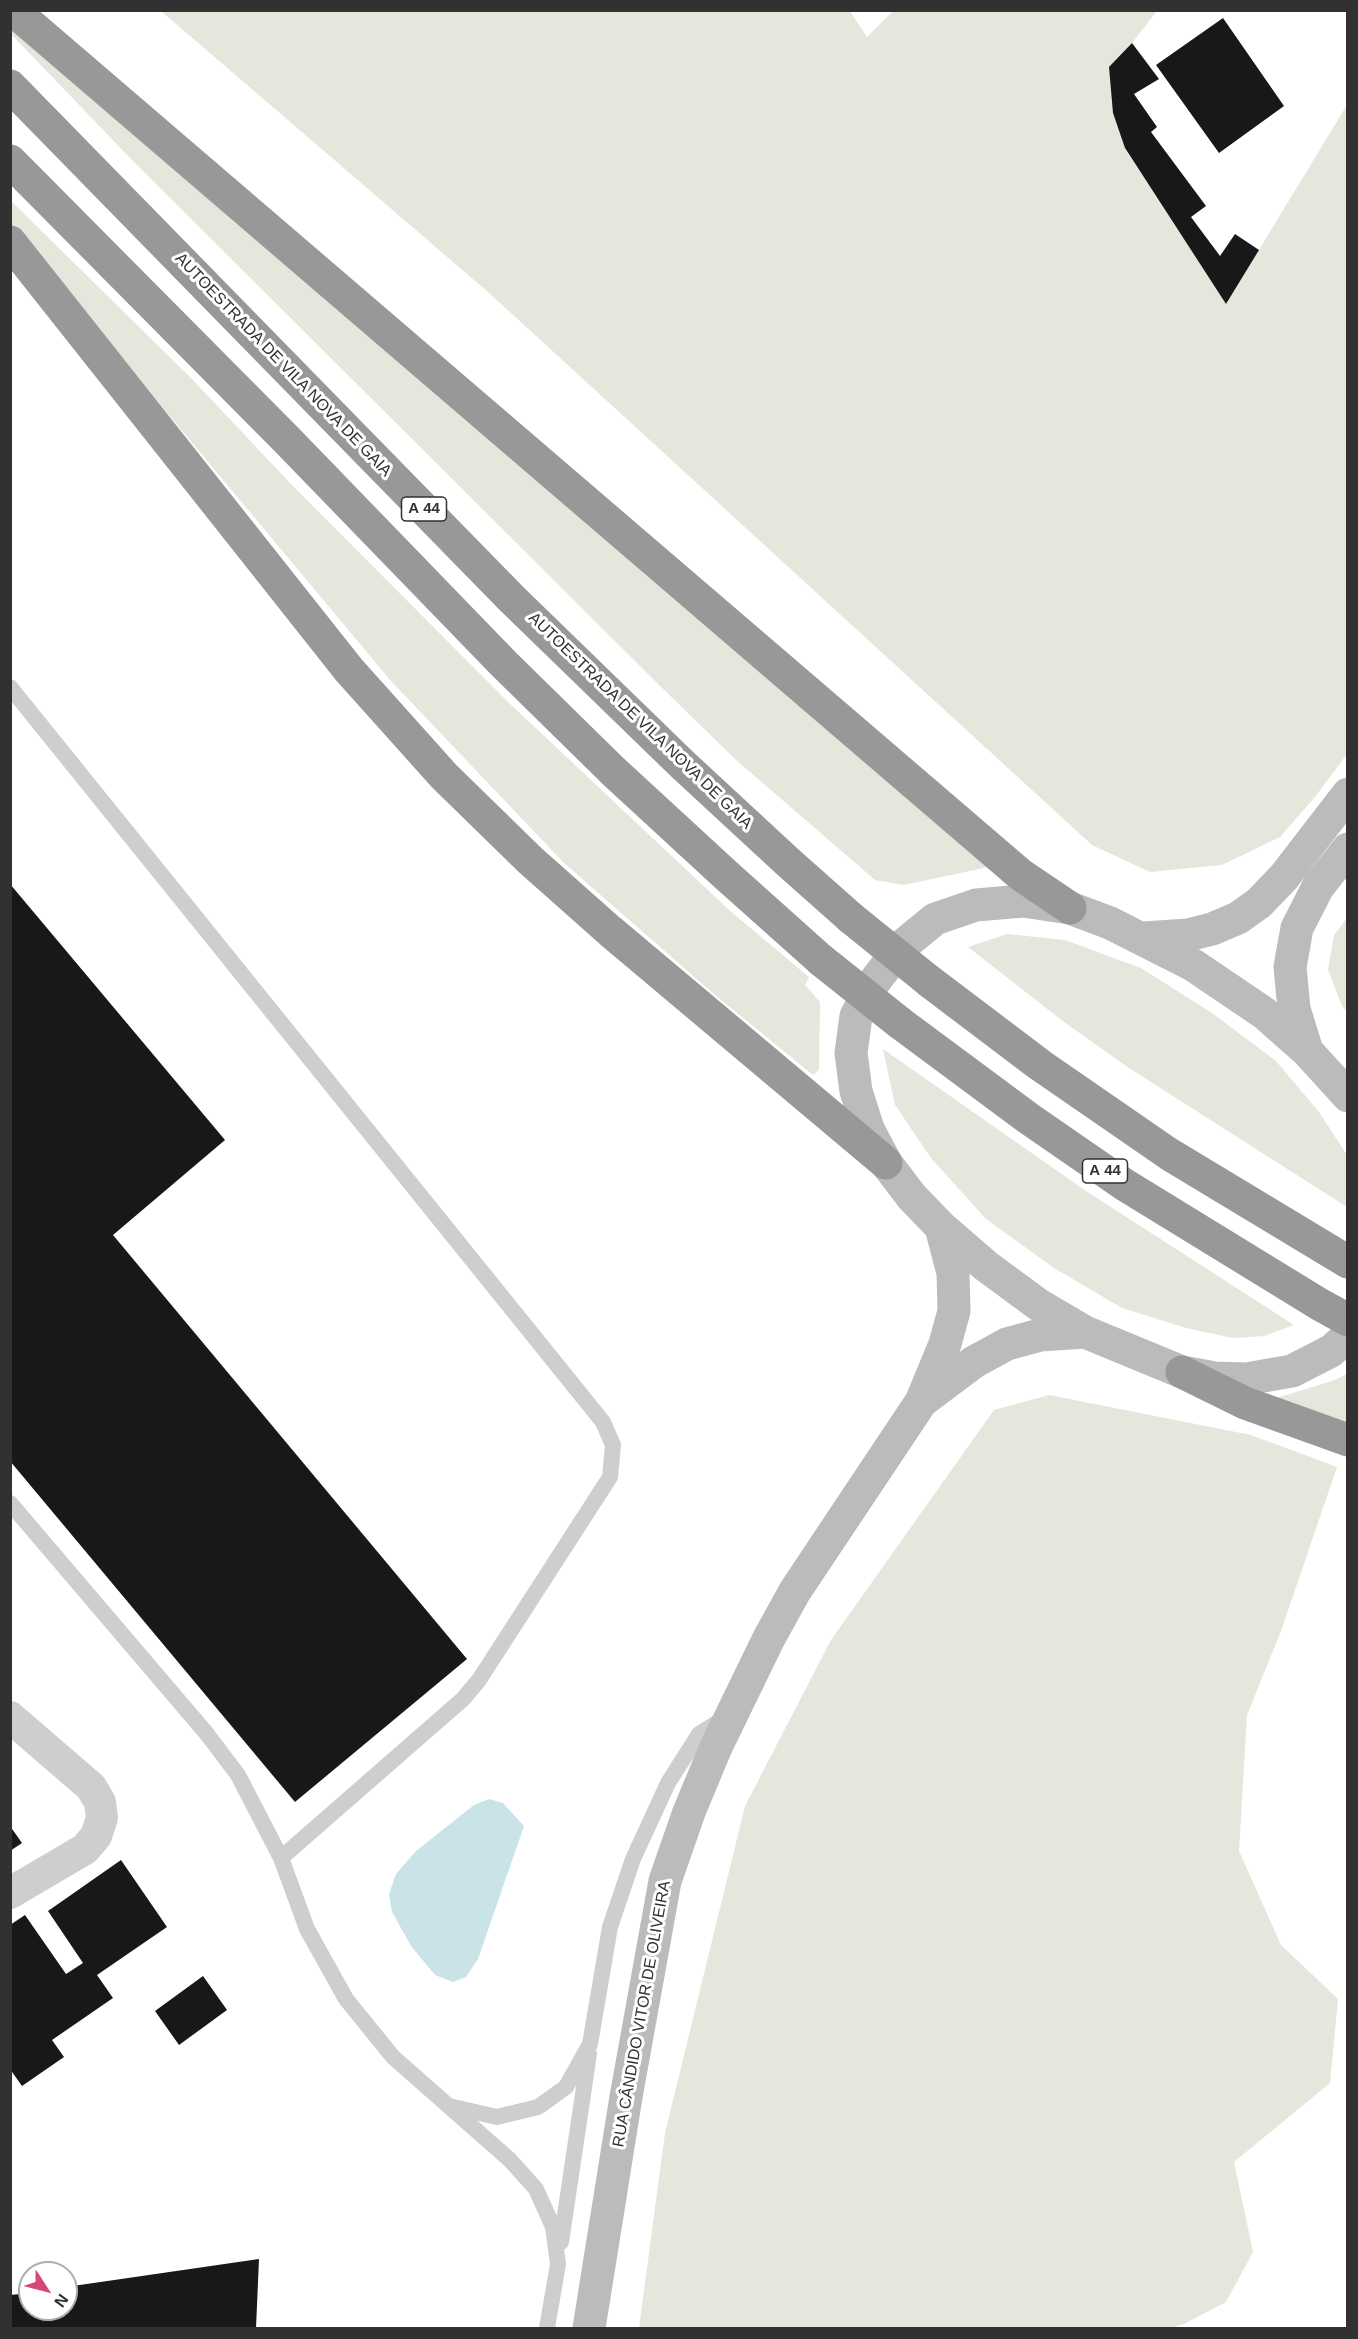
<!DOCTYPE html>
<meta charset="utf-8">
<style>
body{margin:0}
#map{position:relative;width:1358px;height:2339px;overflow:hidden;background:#fff;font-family:Arial,sans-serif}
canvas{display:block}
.frame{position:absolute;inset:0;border:12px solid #313131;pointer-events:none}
.north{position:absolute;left:18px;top:2261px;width:60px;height:60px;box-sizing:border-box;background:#fff;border:2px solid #adadad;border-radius:50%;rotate:126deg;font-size:16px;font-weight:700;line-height:24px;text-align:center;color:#313131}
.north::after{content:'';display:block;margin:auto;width:21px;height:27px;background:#d5477a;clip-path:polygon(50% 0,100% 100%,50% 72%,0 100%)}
</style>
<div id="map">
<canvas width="1358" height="2339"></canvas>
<div class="frame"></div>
<div class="north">N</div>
</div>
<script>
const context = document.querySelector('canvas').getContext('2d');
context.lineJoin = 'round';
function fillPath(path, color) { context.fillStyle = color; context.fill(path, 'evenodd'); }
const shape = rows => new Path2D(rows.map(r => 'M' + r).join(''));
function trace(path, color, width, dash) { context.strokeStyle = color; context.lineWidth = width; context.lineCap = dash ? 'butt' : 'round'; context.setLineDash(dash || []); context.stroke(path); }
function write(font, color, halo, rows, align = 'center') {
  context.font = font + ' Arial,sans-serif'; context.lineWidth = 6; context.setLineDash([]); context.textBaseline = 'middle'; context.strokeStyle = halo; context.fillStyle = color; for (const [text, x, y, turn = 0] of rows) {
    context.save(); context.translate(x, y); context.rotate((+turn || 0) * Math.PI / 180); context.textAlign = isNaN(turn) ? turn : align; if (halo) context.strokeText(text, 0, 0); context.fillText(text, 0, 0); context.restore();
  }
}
fillPath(shape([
 [849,10,867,37,893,11,1157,11,1132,43,1125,149,1226,304,1347,105,1347,754,1315,797,1280,837,1222,865,1150,872,1092,845,488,292,161,11],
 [10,27,993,866,904,885,875,880,735,759,654,680,132,160,11,34],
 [10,200,192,379,289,482,508,702,729,910,809,977,805,985,820,1002,819,1070,813,1075,715,995,564,863,391,681,11,226],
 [1347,918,1347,1012,1342,1006,1328,970,1334,935],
 [1007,934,1065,940,1141,968,1212,1013,1276,1061,1319,1112,1345,1152,1348,1159,1347,1207,1129,1068,1064,1022,968,947],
 [883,1049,1086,1191,1294,1325,1264,1336,1233,1338,1186,1328,1122,1308,1054,1268,986,1219,931,1158,895,1105],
 [1347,1374,1347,1426,1270,1400,1332,1381],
 [1049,1395,1251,1435,1337,1467,1281,1631,1247,1715,1239,1851,1281,1945,1338,1999,1330,2083,1234,2162,1253,2252,1226,2302,1184,2324,1170,2328,639,2328,665,2133,745,1806,831,1640,994,1410]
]), '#e4e7db');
fillPath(shape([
 [489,1799,503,1803,524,1826,478,1959,466,1977,453,1982,435,1975,411,1946,392,1912,389,1894,396,1874,416,1851,474,1805]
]), '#cae3e6');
fillPath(shape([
 [1223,18,1284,106,1219,153,1156,65],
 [1132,43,1159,79,1134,94,1157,127,1151,132,1206,206,1191,217,1220,256,1235,234,1259,250,1226,304,1125,148,1113,113,1109,67],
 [10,884,225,1140,113,1235,467,1659,295,1802,10,1461],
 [10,1826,22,1843,10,1851],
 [121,1860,167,1927,97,1975,113,1998,52,2040,64,2057,22,2086,10,2069,10,1925,25,1915,66,1974,83,1963,48,1911],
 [203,1976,227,2010,179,2045,155,2011],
 [259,2259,256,2328,10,2328,10,2295,30,2293,30,2309,66,2309,66,2287]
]), '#181818');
trace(shape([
 [10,687,603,1422,613,1445,610,1477,479,1680,463,1699,281,1858,238,1775,207,1734,10,1503],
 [281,1858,307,1929,346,1999,393,2057,510,2160,536,2189,553,2227,558,2264,547,2328],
 [449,2106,497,2117,538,2107,566,2087,590,2044,610,1927,633,1859,668,1783,699,1734,723,1719],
 [561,2242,589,2054]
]), '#cecece', 16);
trace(shape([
 [10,1717,91,1787,100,1802,102,1818,96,1836,85,1849,10,1893]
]), '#cecece', 32);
trace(shape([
 [1144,938,1188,935,1212,929,1238,918,1259,903,1284,877,1348,794],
 [1307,1051,1294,1009,1290,967,1297,928,1318,887,1348,849],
 [1348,1096,1307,1051,1264,1013,1193,965,1110,923,1070,908,1023,901,976,905,935,919,901,947,875,981,856,1016,851,1053,856,1091,868,1129,886,1163,912,1197,941,1227,986,1266,1039,1305,1085,1332,1182,1372,1215,1378,1246,1379,1292,1371,1331,1351,1348,1336],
 [922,1401,974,1362,1007,1344,1040,1335,1085,1332],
 [589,2328,626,2097,665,1881,689,1812,716,1747,769,1638,795,1591,921,1402,945,1344,954,1311,953,1273,941,1227]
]), '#bbb', 33);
trace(shape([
 [13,10,1021,875,1070,908],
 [10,86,512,599,683,765,789,863,851,918],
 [10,161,287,440,503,663,613,771,727,876,821,960],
 [10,242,349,670,444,776,530,860,610,931,886,1163],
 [929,981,1040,1065,1169,1154,1348,1262],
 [900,1023,1028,1118,1125,1185,1319,1304,1348,1320],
 [1182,1372,1245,1403,1348,1440]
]), '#989898', 33);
trace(shape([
 [851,918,929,981],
 [821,960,900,1023]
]), '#989898', 33);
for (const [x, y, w] of [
 [424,509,45],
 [1105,1171,45]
]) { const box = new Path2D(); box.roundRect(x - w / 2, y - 12, w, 24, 4.5); context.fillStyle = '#fff'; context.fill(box); trace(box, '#313131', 1.5); }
write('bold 15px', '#313131', null, [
 ["A 44",424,509],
 ["A 44",1105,1171]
]);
write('16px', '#313131', '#fff', [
 ["AUTOESTRADA DE VILA NOVA DE GAIA",283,365,46],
 ["AUTOESTRADA DE VILA NOVA DE GAIA",640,721,44],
 ["RUA CÂNDIDO VITOR DE OLIVEIRA",642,2014,-80]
]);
</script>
